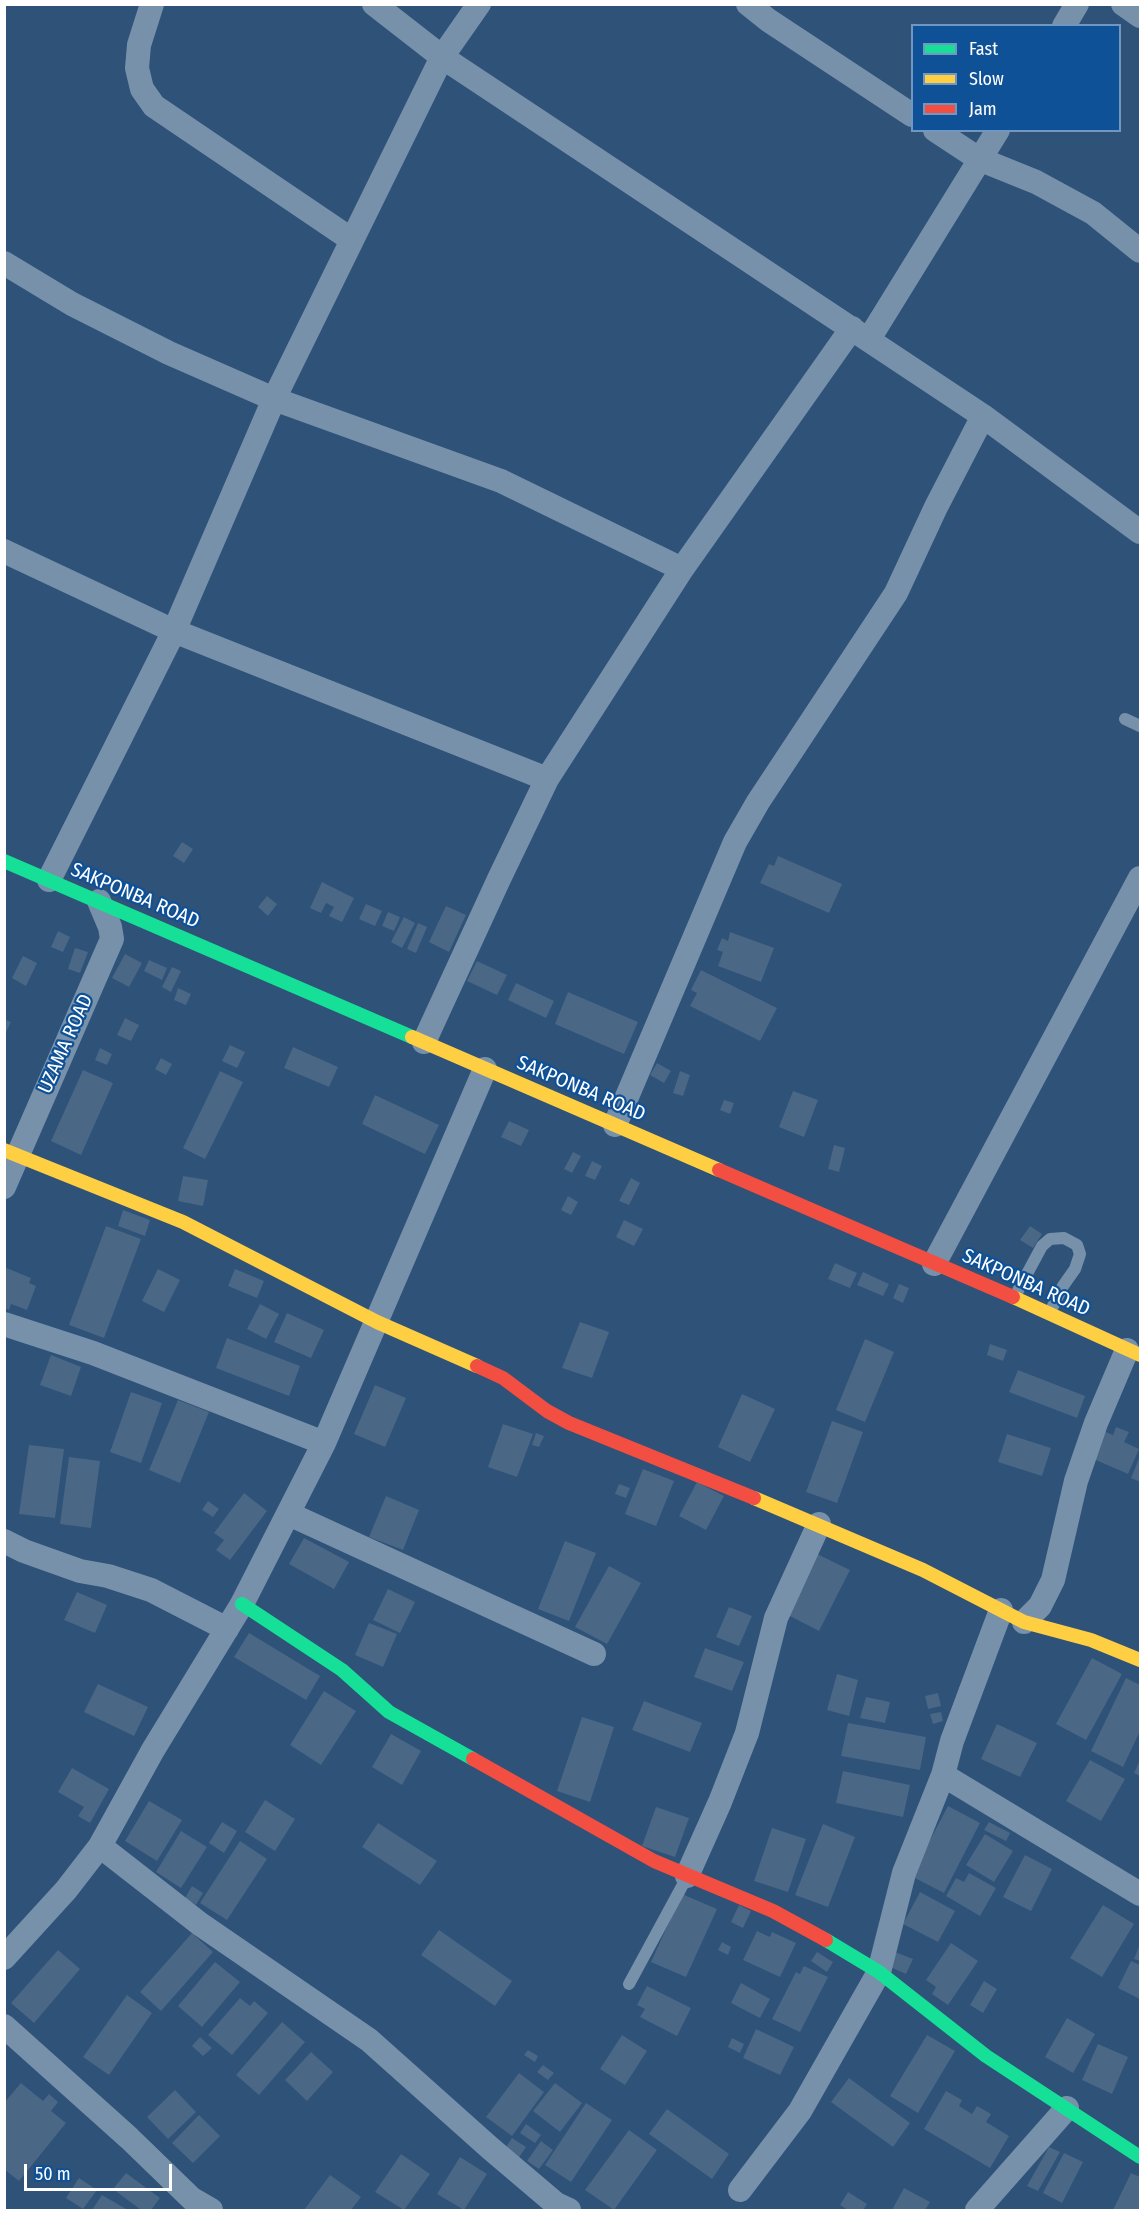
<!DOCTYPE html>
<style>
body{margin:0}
#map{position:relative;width:1145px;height:2215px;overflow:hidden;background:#2e5278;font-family:"Fira Sans Condensed",sans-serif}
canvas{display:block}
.frame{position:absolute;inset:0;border:6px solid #fff;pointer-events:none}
.legend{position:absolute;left:911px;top:24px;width:210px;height:108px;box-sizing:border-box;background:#0f5197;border:2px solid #6f97c1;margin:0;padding:8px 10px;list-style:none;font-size:18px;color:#fff}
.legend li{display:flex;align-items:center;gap:12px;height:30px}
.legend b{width:30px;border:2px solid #6f97c1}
.scale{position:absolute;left:24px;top:2164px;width:148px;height:27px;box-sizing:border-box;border:3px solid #fff;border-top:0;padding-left:8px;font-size:18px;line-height:21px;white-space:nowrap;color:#fff;-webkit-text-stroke:4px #0f5197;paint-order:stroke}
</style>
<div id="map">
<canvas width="1145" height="2215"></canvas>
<div class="frame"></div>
<ul class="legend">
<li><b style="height:8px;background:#16e098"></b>Fast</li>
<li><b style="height:8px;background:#ffcf43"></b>Slow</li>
<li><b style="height:8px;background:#f24e42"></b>Jam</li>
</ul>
<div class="scale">50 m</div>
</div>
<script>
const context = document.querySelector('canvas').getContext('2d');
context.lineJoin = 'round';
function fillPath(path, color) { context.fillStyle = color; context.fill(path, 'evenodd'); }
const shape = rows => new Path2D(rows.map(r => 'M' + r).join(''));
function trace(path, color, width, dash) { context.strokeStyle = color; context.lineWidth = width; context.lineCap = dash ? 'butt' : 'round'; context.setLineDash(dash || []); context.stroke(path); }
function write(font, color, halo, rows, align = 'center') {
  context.font = font + ' "Fira Sans Condensed",sans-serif'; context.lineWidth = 4.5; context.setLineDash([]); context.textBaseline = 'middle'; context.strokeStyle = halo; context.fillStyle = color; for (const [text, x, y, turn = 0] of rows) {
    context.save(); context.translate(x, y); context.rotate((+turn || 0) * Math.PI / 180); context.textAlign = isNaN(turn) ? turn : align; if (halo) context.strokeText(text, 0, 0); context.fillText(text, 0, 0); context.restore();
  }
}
fillPath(shape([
 [182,842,193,849,184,863,173,856],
 [778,856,842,884,829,913,760,883,769,864,774,866],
 [322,882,354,898,342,922,329,916,334,907,326,903,321,913,310,908],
 [267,896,277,904,268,916,258,907],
 [366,904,382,911,375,926,359,919],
 [446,906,466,915,449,952,429,942],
 [388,912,400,917,394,931,382,926],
 [404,917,415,923,402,948,391,942],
 [418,923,427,927,416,953,407,949],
 [58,931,70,937,63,952,51,947],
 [730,932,774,948,761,982,718,966,723,952,717,950,722,938,728,941],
 [75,948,88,952,80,973,68,969],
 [125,954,142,963,129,987,112,978],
 [23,956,37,963,26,986,12,978],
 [149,960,167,968,162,980,144,971],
 [477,961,507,975,497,995,467,981],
 [172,967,181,971,171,992,162,987],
 [701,970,777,1008,760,1041,690,1006,697,993,691,990],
 [516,983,554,1001,546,1018,508,1000],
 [178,988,191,994,186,1005,174,1000],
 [568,992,638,1022,624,1054,555,1024],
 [125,1018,139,1025,131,1041,117,1035],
 [4,1019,11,1022,4,1036],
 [230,1045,245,1052,237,1068,222,1061],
 [293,1047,338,1067,329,1087,284,1068],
 [100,1048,112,1054,107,1065,95,1060],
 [161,1058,172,1064,166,1075,155,1069],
 [657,1063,671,1071,664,1083,650,1075],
 [83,1070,113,1083,81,1155,51,1141],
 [220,1071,243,1082,205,1159,183,1148],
 [680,1071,690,1075,683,1096,673,1093],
 [793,1091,818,1100,804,1137,779,1127],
 [375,1095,439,1125,425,1154,362,1124],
 [724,1100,734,1103,730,1114,720,1110],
 [509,1121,529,1130,521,1146,501,1137],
 [834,1145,845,1148,839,1172,828,1169],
 [573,1152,581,1156,572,1173,564,1169],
 [592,1161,602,1166,595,1180,585,1176],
 [183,1176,208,1180,203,1206,178,1201],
 [631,1178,640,1183,629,1205,619,1201],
 [568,1196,578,1202,571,1215,561,1210],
 [123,1210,150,1220,145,1236,118,1226],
 [624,1220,643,1229,634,1246,616,1237],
 [106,1226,141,1239,104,1338,69,1325],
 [1030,1226,1042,1234,1033,1248,1020,1240],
 [835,1263,857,1273,850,1288,828,1279],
 [4,1267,31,1278,29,1283,36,1286,27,1310,11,1304,9,1310,4,1308],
 [158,1269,180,1280,164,1312,142,1301],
 [235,1269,264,1281,257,1298,228,1286],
 [863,1272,889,1284,883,1296,857,1285],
 [899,1284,909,1288,903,1303,893,1298],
 [260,1304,279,1314,266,1339,247,1329],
 [287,1313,324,1330,311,1358,274,1342],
 [580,1322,609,1332,592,1378,562,1368],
 [227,1338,300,1366,289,1396,216,1368],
 [865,1339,894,1352,865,1422,836,1410],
 [990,1344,1007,1350,1003,1361,987,1355],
 [51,1355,81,1367,71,1396,40,1385],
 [1018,1370,1085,1396,1077,1418,1009,1392],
 [375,1385,406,1398,385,1447,354,1434],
 [131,1392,162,1403,141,1463,110,1452],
 [742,1394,775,1409,750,1462,718,1447],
 [178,1400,209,1412,180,1483,149,1470],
 [832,1421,863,1432,837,1503,806,1492],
 [503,1424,533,1434,517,1477,488,1467],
 [1116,1427,1129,1432,1124,1442,1139,1449,1128,1474,1089,1457,1101,1430,1113,1435],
 [536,1433,544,1436,539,1447,532,1445],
 [1007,1434,1051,1448,1042,1476,998,1462],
 [29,1445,64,1449,55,1518,19,1514],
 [1140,1456,1140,1482,1131,1478],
 [69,1457,100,1461,91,1528,60,1524],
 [643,1469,674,1481,656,1526,625,1514],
 [697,1482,724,1496,706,1530,679,1516],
 [619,1484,630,1488,626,1498,615,1494],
 [244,1493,267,1511,230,1560,216,1550,224,1540,214,1533],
 [386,1496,419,1510,403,1550,369,1537],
 [208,1501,219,1509,213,1517,202,1510],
 [304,1538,349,1562,334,1589,289,1564],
 [565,1541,596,1553,569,1621,538,1609],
 [817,1554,850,1570,819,1631,786,1614],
 [609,1566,641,1583,607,1644,575,1627],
 [388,1589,415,1602,400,1633,373,1620],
 [77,1592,107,1605,95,1633,64,1620],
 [729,1607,752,1616,739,1646,716,1637],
 [369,1623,397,1634,383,1667,355,1655],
 [249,1633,320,1676,306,1700,234,1657],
 [705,1648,744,1662,732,1691,694,1677],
 [1092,1658,1122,1674,1086,1740,1056,1724],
 [837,1674,858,1680,849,1716,827,1710],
 [1126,1678,1140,1685,1140,1731,1123,1767,1091,1751],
 [98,1684,148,1707,134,1736,84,1712],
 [324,1691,356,1711,321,1765,290,1745],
 [938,1693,941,1706,928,1709,925,1696],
 [866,1697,890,1702,885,1723,860,1718],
 [644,1701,702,1723,690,1752,632,1730],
 [941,1712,943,1721,933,1724,930,1714],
 [582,1717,614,1727,590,1802,557,1791],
 [848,1723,926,1737,920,1770,841,1756],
 [997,1724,1037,1743,1020,1777,981,1759],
 [391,1734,421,1751,402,1785,372,1767],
 [1090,1760,1125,1779,1101,1821,1066,1801],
 [1140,1760,1140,1776,1134,1773],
 [72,1768,109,1789,90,1823,78,1816,84,1807,58,1792],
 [843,1771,910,1785,903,1817,836,1803],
 [265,1800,295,1819,275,1851,245,1832],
 [149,1801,182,1820,157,1861,125,1841],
 [948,1806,980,1823,944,1893,911,1876],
 [656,1807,689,1818,675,1857,642,1846],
 [222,1822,237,1831,224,1853,209,1843],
 [989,1822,1010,1833,1006,1841,984,1830],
 [378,1823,437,1861,420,1885,362,1847],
 [823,1824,855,1837,828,1907,795,1895],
 [772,1828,806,1839,788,1892,754,1881],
 [181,1831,207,1847,181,1888,156,1872],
 [985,1834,1013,1851,994,1882,966,1865],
 [240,1841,267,1859,227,1920,200,1903],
 [1025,1855,1052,1869,1031,1911,1003,1897],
 [969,1873,996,1888,980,1916,946,1896,956,1878,964,1882],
 [192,1886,203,1893,196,1905,185,1898],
 [920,1892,955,1911,938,1942,903,1924],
 [682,1894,717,1909,686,1977,651,1962],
 [739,1905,751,1911,743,1928,731,1922],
 [1103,1905,1134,1924,1102,1977,1070,1958],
 [439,1930,512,1981,495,2006,421,1955],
 [757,1931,770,1937,772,1932,796,1943,780,1977,743,1960],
 [192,1933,213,1952,161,2011,140,1992],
 [722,1942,731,1947,728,1955,718,1950],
 [951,1943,978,1961,948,2005,932,1994,936,1987,926,1980],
 [1140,1944,1140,1961,1134,1959],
 [58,1950,80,1969,34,2023,11,2003],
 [817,1952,833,1962,827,1972,811,1961],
 [895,1952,913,1959,906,1974,888,1966],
 [1131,1961,1140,1965,1140,1999,1118,1988],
 [215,1962,240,1982,202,2027,178,2006],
 [804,1966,828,1977,800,2032,772,2019,796,1972,800,1974],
 [984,1981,997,1989,983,2013,970,2005],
 [741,1983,770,1999,760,2018,731,2003],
 [647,1986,691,2008,677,2036,640,2017,645,2009,637,2005],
 [127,1995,152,2013,109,2075,83,2057],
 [240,1998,250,2006,254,2001,268,2013,232,2055,208,2035],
 [1067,2018,1095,2034,1073,2073,1045,2057],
 [282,2022,305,2042,259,2095,236,2075],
 [756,2029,794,2047,780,2075,743,2058],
 [622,2035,647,2051,625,2085,600,2069],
 [927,2035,955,2051,918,2113,890,2096],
 [200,2037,212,2048,203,2056,192,2046],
 [732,2038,744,2044,740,2053,728,2047],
 [1098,2044,1128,2057,1112,2094,1082,2080],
 [528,2050,538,2056,535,2062,524,2055],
 [311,2052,333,2072,307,2101,285,2080],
 [543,2065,554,2073,548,2080,537,2072],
 [519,2073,544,2092,512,2136,486,2117],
 [849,2078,910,2123,893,2147,831,2102],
 [21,2083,43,2101,49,2094,58,2102,51,2111,66,2123,19,2181,4,2169,4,2103],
 [555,2083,582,2103,560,2132,533,2111],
 [175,2090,196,2112,168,2139,147,2117],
 [946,2091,962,2100,959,2106,972,2114,977,2106,991,2114,986,2122,1009,2136,990,2168,924,2129],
 [586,2103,612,2120,571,2182,545,2165],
 [667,2109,729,2154,712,2179,649,2134],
 [199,2115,220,2136,193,2163,172,2143],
 [526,2124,541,2135,535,2143,520,2133],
 [629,2130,657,2150,614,2210,585,2190],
 [512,2138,526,2147,518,2159,504,2150],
 [541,2141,553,2150,539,2169,527,2161],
 [1049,2147,1060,2152,1038,2191,1027,2186],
 [1064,2153,1083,2162,1062,2203,1043,2193],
 [401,2154,430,2174,404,2210,375,2192],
 [460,2157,487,2174,464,2210,437,2194],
 [126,2173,160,2198,151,2210,141,2210,113,2189],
 [1131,2173,1140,2177,1140,2210,1113,2210],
 [330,2175,361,2197,351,2210,304,2210],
 [79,2178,97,2190,83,2209,66,2198],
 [904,2188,930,2202,925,2210,892,2210],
 [848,2192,867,2204,863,2210,848,2210,840,2205],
 [102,2195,128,2210,92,2210]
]), '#4a6786');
trace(shape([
 [1125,719,1140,726],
 [1014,1298,1042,1246,1050,1239,1064,1238,1077,1245,1080,1254,1075,1269,1063,1286,1050,1312],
 [629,1984,687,1877]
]), '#7891ab', 12);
trace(shape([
 [152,4,139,45,137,68,142,89,154,106,352,240],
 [374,4,442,57,983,416,1140,532],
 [748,4,768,20,912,115],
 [1123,4,1140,16],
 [1064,26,1077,4],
 [935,130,979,159,1036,182,1093,213,1140,251],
 [4,263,72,304,169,353,274,399,501,481,682,569],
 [869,339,998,130],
 [4,551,174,631,547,779],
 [49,880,174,631,274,399,442,57,479,4],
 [424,1042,499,879,547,779,682,569,852,328],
 [615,1125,735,842,758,802,896,593,936,507,983,416],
 [4,1187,112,939,110,927,99,901],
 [934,1264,1140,878],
 [4,1324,93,1353,324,1443],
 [289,1514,594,1654],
 [4,1541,24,1551,80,1571,108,1576,151,1590,227,1629],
 [1024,1622,1040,1606,1053,1580,1076,1481,1096,1423,1127,1350],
 [943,1775,1140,1894],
 [100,1846,200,1924,369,2040,490,2148,556,2204,569,2210],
 [687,1876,720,1802,747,1733,776,1618,819,1524],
 [4,1958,66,1890,100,1846,153,1750,242,1604,324,1443,485,1069],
 [4,2026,129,2138,192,2199,211,2210],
 [740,2190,800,2111,879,1972,904,1873,943,1775,952,1741,1001,1610],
 [977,2210,1067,2108]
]), '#7891ab', 24);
trace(shape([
 [4,861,412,1037],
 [242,1604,342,1670,389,1712,473,1759],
 [826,1940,879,1972,986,2056,1140,2157]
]), '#16e098', 14);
trace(shape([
 [412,1037,719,1170],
 [4,1150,183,1222,377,1322,477,1366],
 [1013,1297,1140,1355],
 [754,1498,923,1570,1024,1622,1091,1640,1140,1660]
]), '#ffcf43', 14);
trace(shape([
 [719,1170,1013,1297],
 [477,1366,503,1378,547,1411,569,1423,754,1498],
 [473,1759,654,1861,773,1911,826,1940]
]), '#f24e42', 14);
write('20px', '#fff', '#0f5197', [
 ["SAKPONBA ROAD",135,896,23],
 ["UZAMA ROAD",66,1044,-66],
 ["SAKPONBA ROAD",581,1089,23],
 ["SAKPONBA ROAD",1026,1283,24]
]);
</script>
